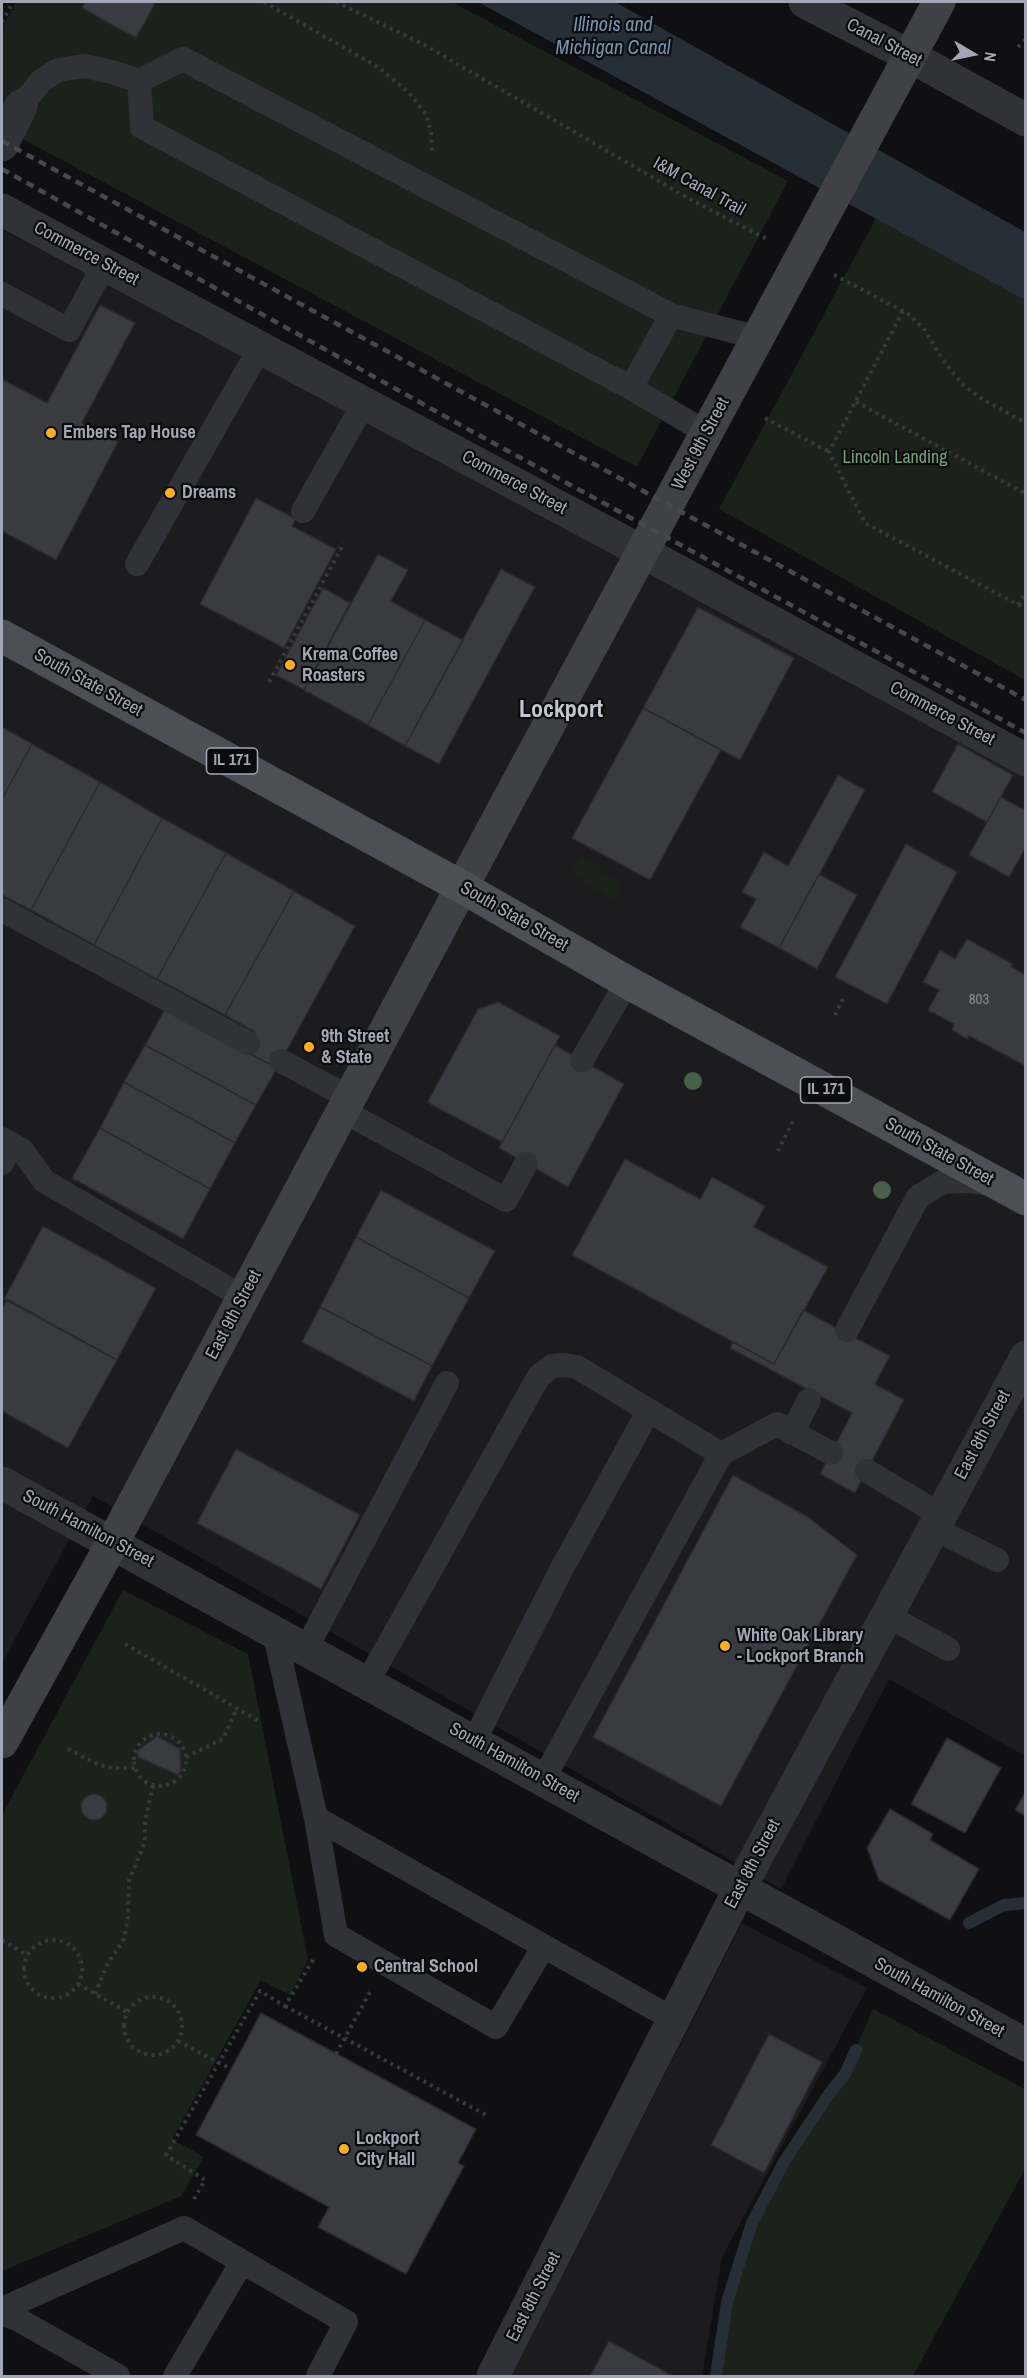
<!DOCTYPE html>
<style>
body{margin:0}
#map{position:relative;width:1027px;height:2378px;overflow:hidden;background:#101012;font-family:"Archivo Narrow",sans-serif}
canvas{display:block}
.frame{position:absolute;inset:0;border:3px solid #a1a7b4;pointer-events:none}
.north{position:absolute;left:943px;top:24px;width:60px;height:60px;-webkit-text-stroke:4px #0b0b0d;paint-order:stroke;rotate:99deg;font-size:16px;font-weight:700;line-height:24px;text-align:center;color:#a1a7b4}
.north::after{content:'';display:block;margin:auto;width:21px;height:27px;background:#a1a7b4;clip-path:polygon(50% 0,100% 100%,50% 72%,0 100%)}
</style>
<div id="map">
<canvas width="1027" height="2378"></canvas>
<div class="frame"></div>
<div class="north">N</div>
</div>
<script>
const context = document.querySelector('canvas').getContext('2d');
context.lineJoin = 'round';
function fillPath(path, color) { context.fillStyle = color; context.fill(path, 'evenodd'); }
const shape = rows => new Path2D(rows.map(r => 'M' + r).join(''));
function trace(path, color, width, dash) { context.strokeStyle = color; context.lineWidth = width; context.lineCap = dash ? 'butt' : 'round'; context.setLineDash(dash || []); context.stroke(path); }
function write(font, color, halo, rows, align = 'center') {
  context.font = font + ' "Archivo Narrow",sans-serif'; context.lineWidth = 4.5; context.setLineDash([]); context.textBaseline = 'middle'; context.strokeStyle = halo; context.fillStyle = color; for (const [text, x, y, turn = 0] of rows) {
    context.save(); context.translate(x, y); context.rotate((+turn || 0) * Math.PI / 180); context.textAlign = isNaN(turn) ? turn : align; if (halo) context.strokeText(text, 0, 0); context.fillText(text, 0, 0); context.restore();
  }
}
fillPath(shape([
 [2,230,595,537,1025,771,1025,1756,889,1679,781,1889,93,1496,2,1663],
 [742,1923,867,1988,722,2257,702,2376,511,2376]
]), '#1c1c1f');
fillPath(shape([
 [16,2,452,2,788,181,637,467,2,128,2,28],
 [876,218,1025,300,1025,680,719,509],
 [581,856,601,867,599,870,622,883,613,900,585,883,571,872],
 [123,1590,248,1654,308,1960,290,1995,261,1980,172,2139,204,2157,181,2196,2,2271,2,1815],
 [873,2009,1025,2089,1025,2169,913,2376,716,2376,727,2302,752,2223,784,2162,829,2094,845,2074]
]), '#1b221b');
fillPath(shape([
 [478,2,615,2,1025,232,1025,300]
]), '#262f36');
trace(shape([
 [969,1923,1004,1905,1026,1903],
 [716,2376,727,2302,752,2223,784,2162,829,2094,845,2074,856,2050]
]), '#262f36', 12);
const building = shape([
 [85,2,156,2,136,38,82,8,85,2],
 [100,305,135,323,82,423,118,442,56,560,2,531,2,379,47,403,100,305],
 [256,498,296,519,292,526,336,549,284,648,200,604,256,498],
 [378,554,408,570,391,601,425,620,368,725,304,690,378,554],
 [501,569,535,587,439,764,405,746,501,569],
 [323,588,350,603,304,690,276,675,323,588],
 [698,607,794,658,740,760,643,708,698,607],
 [425,620,463,640,405,746,368,725,425,620],
 [643,708,721,750,650,880,572,838,643,708],
 [2,727,32,744,2,799,2,727],
 [32,744,100,782,31,910,2,895,2,799,32,744],
 [958,744,1013,775,987,822,932,792,958,744],
 [838,775,865,790,779,948,740,927,756,899,742,892,764,852,788,866,838,775],
 [100,782,162,818,94,945,31,910,100,782],
 [1001,797,1026,811,1026,847,1009,877,969,855,1001,797],
 [162,818,226,853,157,979,94,945,162,818],
 [906,844,957,872,887,1004,835,977,906,844],
 [226,853,294,891,225,1015,157,979,226,853],
 [819,874,857,895,817,969,779,948,819,874],
 [294,891,355,926,277,1068,245,1051,255,1032,225,1015,294,891],
 [967,939,1013,964,1011,967,1026,975,1026,1066,969,1036,967,1039,952,1030,954,1024,928,1010,939,990,923,982,940,950,955,959,967,939],
 [498,1002,560,1036,502,1142,432,1105,428,1101,478,1009,498,1002],
 [165,1009,277,1068,256,1105,145,1045,165,1009],
 [145,1045,256,1105,235,1143,124,1082,145,1045],
 [555,1045,624,1084,568,1187,499,1148,555,1045],
 [124,1082,235,1143,210,1189,100,1128,124,1082],
 [100,1128,210,1189,183,1239,72,1178,100,1128],
 [625,1159,700,1199,712,1177,765,1206,754,1227,828,1267,774,1364,572,1255,625,1159],
 [381,1190,495,1251,469,1298,356,1237,381,1190],
 [43,1226,156,1288,117,1360,4,1299,43,1226],
 [356,1237,469,1298,432,1366,320,1307,356,1237],
 [7,1299,117,1360,68,1448,2,1411,2,1309,7,1299],
 [320,1307,432,1366,414,1401,302,1342,320,1307],
 [803,1310,890,1356,875,1384,904,1400,855,1493,820,1474,852,1413,730,1348,733,1342,774,1364,803,1310],
 [236,1449,360,1515,321,1589,197,1523,236,1449],
 [733,1475,808,1517,857,1555,721,1806,593,1737,733,1475],
 [157,1736,180,1749,181,1771,178,1775,138,1757,137,1751,157,1736],
 [947,1738,1001,1768,965,1833,911,1804,947,1738],
 [1026,1791,1026,1816,1015,1810,1026,1791],
 '81 1807a13 13 0 1 1 26 0a13 13 0 1 1-26 0Z',
 [890,1809,933,1834,930,1840,979,1869,950,1920,879,1880,867,1848,890,1809],
 [261,2013,476,2129,458,2163,464,2166,406,2274,318,2227,329,2207,196,2135,261,2013],
 [769,2034,822,2062,764,2173,711,2145,769,2034],
 [609,2341,673,2376,590,2376,609,2341]
]);
fillPath(building, '#3a3b40');
trace(building, '#2a2a2e', 1.5);
trace(shape([
 [264,2,378,67,408,92,426,114,431,132,432,153],
 [336,2,421,43,695,202,769,240],
 [2,22,13,2],
 [1018,47,1026,39],
 [834,275,907,313,925,330,943,360,963,385,982,399,1026,423],
 [903,311,829,452,865,523,1026,609],
 [856,402,1026,494],
 [765,418,829,452],
 [1018,605,1026,592],
 [269,682,344,543],
 [835,1015,845,995],
 [778,1151,793,1121],
 [125,1644,259,1721],
 '134 1760a26 26 0 1 1 52 0a26 26 0 1 1-52 0Z',
 [68,1749,99,1765,112,1768,135,1768],
 [186,1757,223,1739,237,1708],
 '24 1969a29 29 0 1 1 58 0a29 29 0 1 1-58 0Z',
 [2,1940,27,1955],
 [78,1984,127,2012],
 [95,1994,107,1965,124,1939,128,1917,129,1880,145,1842,145,1821,153,1785],
 '124 2026a29 29 0 1 1 58 0a29 29 0 1 1-58 0Z',
 [285,2006,486,2115],
 [178,2041,231,2069],
 [336,2054,370,1992],
 [194,2199,205,2180,166,2155,260,1991,285,2006,313,1960,313,1957]
]), '#37393e', 4, [3, 4.5]);
trace(shape([
 [139,81,142,127,631,388,707,433],
 [21,106,41,81,58,70,84,66,112,72,139,81,183,59,671,315,759,338],
 [2,294,69,330,105,263],
 [631,388,671,315],
 [303,511,364,403],
 [137,564,261,346],
 [2,910,248,1043],
 [582,1060,627,982],
 [281,1061,350,1098],
 [343,1111,506,1200,526,1164],
 [2,1139,22,1150,44,1181,243,1297],
 [2,1163,12,1144],
 [847,1330,918,1197,943,1182,970,1181,991,1184],
 [792,1433,809,1400],
 [867,1471,941,1515],
 [933,1528,997,1560],
 [886,1615,948,1649],
 [274,1631,316,1818,336,1935,496,2027,544,1946],
 [306,1649,447,1383],
 [367,1683,539,1376,552,1366,564,1365,577,1367,721,1454],
 [474,1741,560,1572,648,1412],
 [543,1780,721,1454,777,1424,831,1453],
 [316,1818,673,2019],
 [2,2309,184,2228,346,2322,318,2376],
 [2,2313,19,2320,118,2376],
 [175,2376,242,2262]
]), '#313237', 24);
trace(shape([
 [805,2,910,56,1026,120],
 [2,145,21,106],
 [2,210,643,552,1026,760],
 [2,1483,1026,2045],
 [493,2376,740,1888,1026,1357]
]), '#313237', 33);
trace(shape([
 [2,1742,113,1542,504,808,939,2]
]), '#3f4147', 33);
trace(shape([
 [2,636,462,887,627,982,1026,1199]
]), '#4d4f56', 33);
trace(shape([
 [2,141,1026,700],
 [2,169,464,427,1026,733]
]), '#46484e', 4.5, [8, 6]);
context.fillStyle = '#48604a';
for (const [x, y] of [
 [693,1081],
 [882,1190]
]) { context.beginPath(); context.arc(x, y, 9, 0, 2 * Math.PI); context.fill(); }
for (const [x, y, r, color] of [
 [51,433,6,"#feaf1d"],
 [170,493,6,"#feaf1d"],
 [290,665,6,"#feaf1d"],
 [309,1047,6,"#feaf1d"],
 [725,1646,6,"#feaf1d"],
 [362,1967,6,"#feaf1d"],
 [344,2149,6,"#feaf1d"]
]) { const dot = new Path2D(); dot.arc(x, y, r, 0, 2 * Math.PI); context.fillStyle = color; context.fill(dot); trace(dot, '#0b0b0d', 2); }
write('15px', '#878c97', null, [
 ["803",979,1000]
]);
for (const [x, y, w] of [
 [232,761,51],
 [826,1090,51]
]) { const box = new Path2D(); box.roundRect(x - w / 2, y - 13, w, 26, 4.5); context.fillStyle = '#0b0b0d'; context.fill(box); trace(box, '#a1a7b4', 1.5); }
write('bold 16px', '#a1a7b4', null, [
 ["IL 171",232,761],
 ["IL 171",826,1090]
]);
write('18px', '#a1a7b4', '#0b0b0d', [
 ["Canal Street",884,43,28],
 ["I&M Canal Trail",699,187,29],
 ["Commerce Street",86,254,28],
 ["West 9th Street",701,444,-62],
 ["Commerce Street",514,483,28],
 ["South State Street",88,683,29],
 ["Commerce Street",942,714,28],
 ["South State Street",514,917,30],
 ["South State Street",939,1152,29],
 ["East 9th Street",234,1315,-62],
 ["East 8th Street",983,1435,-62],
 ["South Hamilton Street",88,1529,28],
 ["South Hamilton Street",514,1763,29],
 ["East 8th Street",753,1864,-62],
 ["South Hamilton Street",939,1998,29],
 ["East 8th Street",534,2297,-63]
]);
write('bold 18px', '#a1a7b4', '#0b0b0d', [
 ["Embers Tap House",63,433],
 ["Dreams",182,493],
 ["Krema Coffee",302,655],
 ["Roasters",302,676],
 ["9th Street",321,1037],
 ["& State",321,1058],
 ["White Oak Library",737,1636],
 ["- Lockport Branch",737,1657],
 ["Central School",374,1967],
 ["Lockport",356,2139],
 ["City Hall",356,2160]
], 'left');
write('18px', '#76a178', '#0b0b0d', [
 ["Lincoln Landing",895,458]
]);
write('italic 20px', '#7496b2', '#0b0b0d', [
 ["Illinois and",613,26],
 ["Michigan Canal",613,49]
]);
write('bold 24px', '#c2c6d0', '#0b0b0d', [
 ["Lockport",561,711]
]);
</script>
